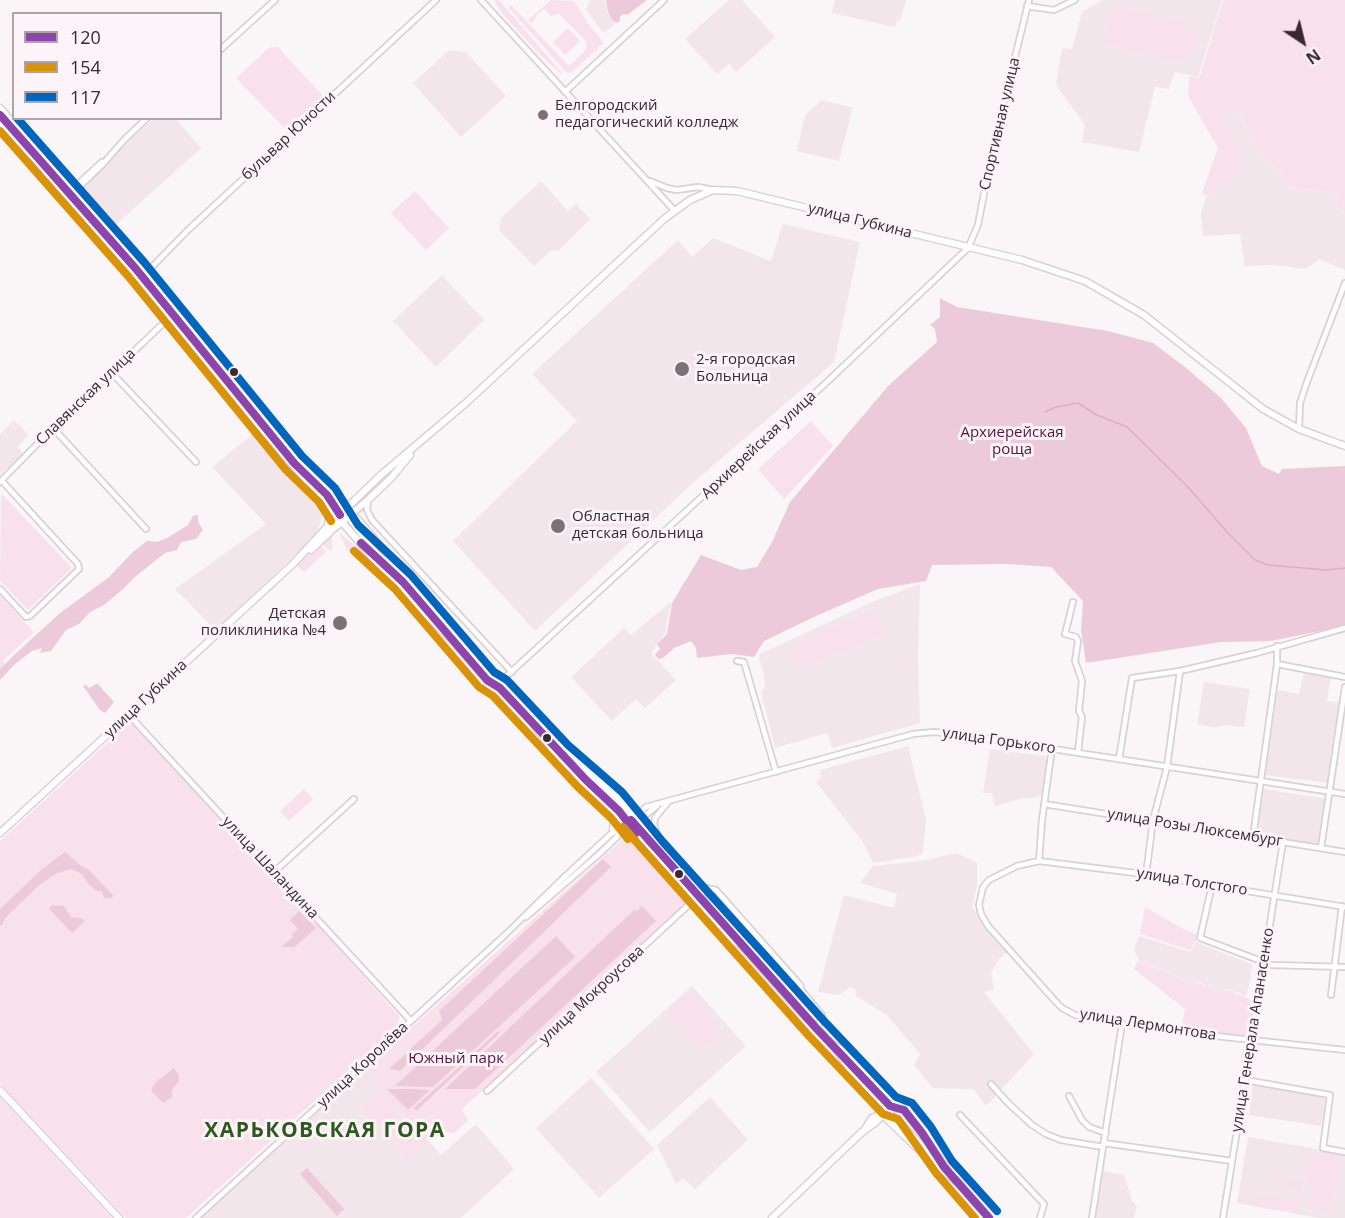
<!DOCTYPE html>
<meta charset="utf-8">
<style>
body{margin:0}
#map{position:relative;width:1345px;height:1218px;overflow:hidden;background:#faf6f8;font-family:"Open Sans",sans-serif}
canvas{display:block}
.legend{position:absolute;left:12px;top:12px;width:210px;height:108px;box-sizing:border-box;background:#fcf4f8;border:2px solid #aea3a8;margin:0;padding:8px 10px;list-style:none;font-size:18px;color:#382a30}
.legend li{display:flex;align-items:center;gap:12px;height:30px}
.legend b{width:30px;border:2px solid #aea3a8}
.north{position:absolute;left:1273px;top:12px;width:60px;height:60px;-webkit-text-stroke:4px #fcf4f8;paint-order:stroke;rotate:145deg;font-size:16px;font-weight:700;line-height:24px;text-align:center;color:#382a30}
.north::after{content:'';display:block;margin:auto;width:21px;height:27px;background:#382a30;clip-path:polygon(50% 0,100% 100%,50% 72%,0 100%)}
</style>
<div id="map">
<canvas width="1345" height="1218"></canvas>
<ul class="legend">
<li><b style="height:8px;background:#8e44ad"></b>120</li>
<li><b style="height:8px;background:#da9307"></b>154</li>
<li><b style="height:8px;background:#0065bd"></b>117</li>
</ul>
<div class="north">N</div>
</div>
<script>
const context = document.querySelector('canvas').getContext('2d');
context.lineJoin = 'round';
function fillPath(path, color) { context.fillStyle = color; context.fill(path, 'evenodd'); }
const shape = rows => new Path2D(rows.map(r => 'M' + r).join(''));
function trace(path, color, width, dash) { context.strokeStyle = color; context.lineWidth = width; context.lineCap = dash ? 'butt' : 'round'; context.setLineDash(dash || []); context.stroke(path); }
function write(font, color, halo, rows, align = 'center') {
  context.font = font + ' "Open Sans",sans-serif'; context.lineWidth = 6; context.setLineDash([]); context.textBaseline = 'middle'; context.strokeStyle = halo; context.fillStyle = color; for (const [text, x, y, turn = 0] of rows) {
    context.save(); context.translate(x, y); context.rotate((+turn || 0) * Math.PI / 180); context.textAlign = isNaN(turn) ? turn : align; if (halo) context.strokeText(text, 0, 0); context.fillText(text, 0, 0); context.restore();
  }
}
fillPath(shape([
 [590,0,605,0,608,14,615,25,603,33,586,10],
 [729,0,742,0,775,37,736,72,729,64,717,74,685,39],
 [835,0,906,0,900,21,897,20,895,27,832,13],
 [1103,0,1222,0,1198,77,1175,72,1169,89,1155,87,1139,152,1082,142,1085,125,1056,85,1062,48,1072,49,1082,12],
 [449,50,466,52,506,96,461,137,413,83],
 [822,100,853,108,839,161,797,151,805,115],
 [1235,107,1265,158,1280,173,1289,186,1339,194,1336,208,1345,212,1345,270,1320,259,1305,269,1275,265,1245,266,1240,234,1203,236,1201,213,1207,196,1225,184,1222,114],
 [153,119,176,119,201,148,110,230,80,194,80,186],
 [541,181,568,211,576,204,590,219,558,251,550,251,534,266,499,230,501,218],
 [783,224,860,242,834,362,695,481,535,631,453,541,577,421,532,374,678,240,692,257,713,238,771,261],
 [442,275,484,320,436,367,393,321],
 [14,420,29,435,17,447,23,454,0,475,0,434],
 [259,429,303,482,324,511,318,529,312,539,215,630,175,589,266,524,212,467],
 [920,584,918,659,920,723,832,748,827,733,775,748,762,696,761,691,765,688,764,675,759,658,760,654,872,602],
 [671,602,665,633,651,653,676,680,645,708,636,699,612,721,571,677,624,628,631,635],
 [1304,673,1331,677,1327,701,1343,703,1329,783,1264,775,1278,690,1299,694],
 [1204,682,1250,689,1244,727,1221,725,1215,728,1197,724],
 [908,746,926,819,923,853,918,856,873,863,863,842,816,782,821,777,820,770],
 [990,749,1045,756,1048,762,1043,794,1041,796,1027,799,1027,797,995,806,992,793,983,793],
 [1264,789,1326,799,1319,845,1257,835],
 [956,853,977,863,977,886,972,906,983,925,1008,951,998,960,991,973,994,989,984,992,1034,1054,986,1106,973,1089,933,1088,914,1065,920,1054,887,1015,856,996,855,989,851,987,839,995,818,992,844,895,894,908,897,894,860,883,873,866,927,860],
 [1139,936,1190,952,1196,942,1253,965,1250,974,1252,976,1246,996,1226,988,1223,993,1197,981,1195,984,1139,961,1134,950],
 [692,986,746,1046,650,1132,596,1072],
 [367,1067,441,1155,476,1124,514,1169,461,1218,201,1218],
 [591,1078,654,1149,599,1198,536,1128],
 [1253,1083,1326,1095,1321,1126,1249,1115],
 [710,1097,748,1140,695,1189,683,1178,676,1184,657,1145],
 [1248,1137,1345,1154,1345,1218,1319,1218,1237,1203],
 [1103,1171,1124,1175,1133,1203,1137,1205,1134,1218,1095,1218]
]), '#f2e6eb');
fillPath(shape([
 [494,0,499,0,562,73,561,74,538,53,502,13],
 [551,0,574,1,587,22,604,43,571,73,567,73,508,7,511,5,569,66,585,50,587,46,586,41,559,14,551,16,544,9,536,16,533,23,528,20],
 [1223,0,1345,0,1345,212,1336,208,1338,194,1289,186,1280,173,1265,158,1235,107,1222,115,1245,161,1225,184,1207,196,1202,193,1218,148,1188,96,1189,76,1199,78],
 [1114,6,1183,22,1191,26,1195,32,1197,43,1193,53,1180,61,1175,61,1102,43,1111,8],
 [568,28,580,41,565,55,553,42],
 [270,47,278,47,324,97,287,131,236,78],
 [415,191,449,228,426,250,391,213],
 [811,421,833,446,784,499,758,469],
 [1,493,72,568,28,610,0,581],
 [334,530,336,531,332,538,332,552,324,545,321,547,326,552,304,572,297,565],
 [339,532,362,552,394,584,392,586,383,575,370,573,356,558,360,552,347,550],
 [0,596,34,632,3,661,5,664,0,669],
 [872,612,879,615,882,620,883,628,878,637,805,667,799,664,795,658,794,651,798,644,862,614],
 [129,723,135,725,274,876,400,1017,397,1026,186,1218,126,1218,0,1083,0,841],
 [304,789,313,799,289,821,280,811],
 [623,839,632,842,672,877,691,897,690,903,462,1109,468,1121,454,1133,445,1132,441,1128,407,1161,394,1147,415,1127,396,1105,394,1108,412,1128,396,1143,378,1122,375,1124,360,1108,382,1090,365,1069],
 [1145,907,1185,930,1197,935,1196,940,1190,950,1140,934],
 [1138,961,1195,984,1197,982,1223,993,1226,989,1254,1001,1249,1036,1181,1029,1185,1009,1134,969],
 [690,992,722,1029,708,1043,697,1048,669,1016,668,1009],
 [0,1097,112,1218,0,1218],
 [1311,1151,1341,1156,1331,1212,1309,1208,1312,1185,1305,1184],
 [1277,1176,1303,1182,1297,1213,1252,1206,1254,1193,1295,1200,1297,1188,1276,1184]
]), '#f9e1ec');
fillPath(shape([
 [606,0,647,0,627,15,623,14,620,17,620,21,616,23,612,20,608,12],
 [940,298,957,307,1108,331,1153,343,1185,367,1221,398,1246,428,1262,466,1279,474,1282,469,1345,466,1345,626,1271,641,1221,642,1086,663,1081,630,1083,601,1051,567,1007,564,932,565,926,581,878,589,816,616,764,641,754,657,732,654,697,658,696,648,691,641,674,648,663,658,658,659,655,654,660,649,657,644,667,634,672,603,701,555,741,570,757,567,772,542,790,502,888,386,937,342,935,329,930,325,940,317],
 [198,515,198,522,203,530,196,539,181,542,177,550,165,553,136,576,122,590,104,605,90,612,79,624,66,630,51,651,40,653,42,648,32,651,15,664,0,680,0,669,14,655,60,613,108,578,133,552,147,541,157,542,167,538,188,525,193,516],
 [96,684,98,684,114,702,105,713,100,710,83,686,86,685,89,688],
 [65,852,81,866,89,870,114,896,111,898,104,898,102,892,95,890,87,882,83,875,72,869,57,873,38,886,4,919,3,924,0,926,0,909,42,869],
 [603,859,611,867,400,1071,389,1069,442,1020,439,1011],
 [52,905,64,906,71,917,81,918,85,921,72,933,49,909],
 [642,906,656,921,475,1089,445,1089,634,910,637,911],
 [299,911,316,928,294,947,281,947,293,937,292,934,298,929,290,920],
 [556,936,575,957,433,1087,395,1086],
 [498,1031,500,1033,416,1111,414,1108],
 [174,1068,179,1075,179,1081,172,1090,172,1097,163,1103,151,1090,156,1082],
 [387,1089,411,1089,430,1090,408,1110],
 [307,1168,344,1209,337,1216,300,1174]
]), '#eccada');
trace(shape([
 [1045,412,1056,407,1078,403,1097,415,1127,427,1188,487,1227,532,1255,560,1268,565,1326,570,1345,568]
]), '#d9b0c4', 1.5);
const minor = shape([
 [481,0,674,210],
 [1027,6,1054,10,1075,0],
 [220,50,275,0],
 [565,92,664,0],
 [0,115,136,269,294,463,327,495,342,517],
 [650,181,667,188,677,190,698,187,713,190],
 [72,191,77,189,102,165,124,140,147,118],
 [72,192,77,185,102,162],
 [145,274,187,231,436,0],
 [111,372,196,462],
 [53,428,146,529],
 [1299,429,1300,403,1307,382,1345,283],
 [0,482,49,432,171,316],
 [368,500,367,510,372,520,512,672],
 [336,501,365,540,421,599],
 [0,589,26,617,30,616,79,569,78,564,2,481],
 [419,599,445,630],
 [1073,602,1065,634,1076,637,1078,641,1075,661,1082,681,1079,711,1082,717,1078,752],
 [737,661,744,662,776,772],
 [1277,664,1345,677],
 [498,684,828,381,968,248,978,225,992,151,1029,0],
 [129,715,411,1021],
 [546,737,563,754],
 [561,753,614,799,641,833,699,898],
 [1119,759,1132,678,1180,671,1257,653,1345,628],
 [576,770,619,811,641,841],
 [1044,804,1345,852],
 [636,816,647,814,657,806],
 [1253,837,1277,664,1277,646],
 [660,845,654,824,655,818,668,802],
 [1321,848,1345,687],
 [1039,861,1042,820,1052,748],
 [274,872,354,799],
 [1146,875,1153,820,1167,767,1180,671],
 [1212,885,1200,938,1272,965,1345,967],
 [1345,907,1143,874,1039,861,1017,866,989,880,983,887,979,905,981,914,988,926,1056,1002,1062,1008,1075,1015,1122,1024,1178,1032,1345,1050],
 [526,917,598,855,617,837,623,828],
 [504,936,558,883,613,832,625,826,646,807,913,734,934,732,969,736,1345,794],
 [1331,995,1342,906],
 [841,1053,890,1106],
 [1245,1080,1330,1095,1323,1148,1345,1152],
 [991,1084,1008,1103,1032,1125,1046,1134,1061,1140,1103,1147],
 [864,1086,940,1163],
 [487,1091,707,888,716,890,800,985,802,991,822,1015,817,1029],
 [1069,1096,1082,1120,1089,1127,1106,1133],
 [960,1115,1044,1204,1040,1218],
 [1104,1143,1232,1161],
 [196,1218,506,934],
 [1092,1218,1122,1024],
 [1223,1218,1283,842]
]);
const major = shape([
 [0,108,66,184,118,238,223,368,307,467,361,523,434,611,495,678,623,804,695,885,708,908,799,1010,834,1046,865,1092,882,1114,916,1147,957,1182],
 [0,124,35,159,126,264,170,316,217,377,398,587,454,642,487,680,500,688],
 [325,504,329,514,328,526],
 [311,550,332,530,368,500,392,477,410,455],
 [499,687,532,722,557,756,614,816,613,832],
 [614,816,696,899,704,912,725,935,736,943],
 [0,833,293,564,328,526,381,475,467,402,664,219,690,200,713,190,737,191,1022,260,1085,281,1144,315,1263,409,1299,429,1345,446],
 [835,1046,847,1053,902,1108],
 [0,1090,119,1218],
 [863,1132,872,1118,882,1114],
 [956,1180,989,1218],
 [772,1218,862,1132,876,1122,890,1106,904,1110,922,1133,947,1170]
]);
trace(minor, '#dad1d5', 8);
trace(major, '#dad1d5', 9);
trace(minor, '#fefefe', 4.5);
trace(major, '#fefefe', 6);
trace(shape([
 [0,115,136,269,294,463,327,495,340,515],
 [361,543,403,582,487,680,500,688,586,780,619,811,636,833],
 [631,820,817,1029,890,1106,904,1110,922,1133,944,1167,989,1218]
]), '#8e44ad', 8);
trace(shape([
 [0,131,128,276,286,470,319,502,331,521],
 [354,551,395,589,479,687,493,696,578,787,611,818,628,839],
 [623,827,809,1036,883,1114,898,1119,936,1173,975,1218]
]), '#da9307', 8);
trace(shape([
 [17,118,144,262,302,456,335,488,358,525,411,575,494,672,507,680,568,745,622,792,663,842,825,1022,896,1097,912,1103,931,1127,952,1161,997,1211]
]), '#0065bd', 8);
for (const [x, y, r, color] of [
 [543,115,6,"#7c7176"],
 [682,369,8,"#7c7176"],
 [234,372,5,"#382a30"],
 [558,526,8,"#7c7176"],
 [340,623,8,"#7c7176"],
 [547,738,5,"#382a30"],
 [679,874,5,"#382a30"]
]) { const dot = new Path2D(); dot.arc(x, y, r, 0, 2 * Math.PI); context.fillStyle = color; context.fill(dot); trace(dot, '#fcf4f8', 2); }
write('15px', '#382a30', '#fcf4f8', [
 ["Белгородский",555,106],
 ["педагогический колледж",555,123],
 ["2-я городская",696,360],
 ["Больница",696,377],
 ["Областная",572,517],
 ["детская больница",572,534],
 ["Детская",326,614,"right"],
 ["поликлиника №4",326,631,"right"]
], 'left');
write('15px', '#382a30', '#fcf4f8', [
 ["Спортивная улица",1000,124,-77],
 ["бульвар Юности",289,136,-43],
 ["улица Губкина",860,221,14],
 ["Славянская улица",86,397,-44],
 ["Архиерейская улица",759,445,-43],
 ["улица Губкина",146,699,-43],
 ["улица Горького",999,741,8],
 ["улица Розы Люксембург",1195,828,9],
 ["улица Шаландина",270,868,47],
 ["улица Толстого",1192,882,9],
 ["улица Мокроусова",592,995,-43],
 ["улица Лермонтова",1148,1025,9],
 ["улица Генерала Апанасенко",1253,1030,-81],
 ["улица Королёва",363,1065,-43]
]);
write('15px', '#56133a', '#fcf4f8', [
 ["Архиерейская",1012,433],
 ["роща",1012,450],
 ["Южный парк",456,1059]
]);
context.letterSpacing = '1.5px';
write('bold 21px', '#2d591f', '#fcf4f8', [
 ["ХАРЬКОВСКАЯ ГОРА",325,1131]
]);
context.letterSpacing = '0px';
</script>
